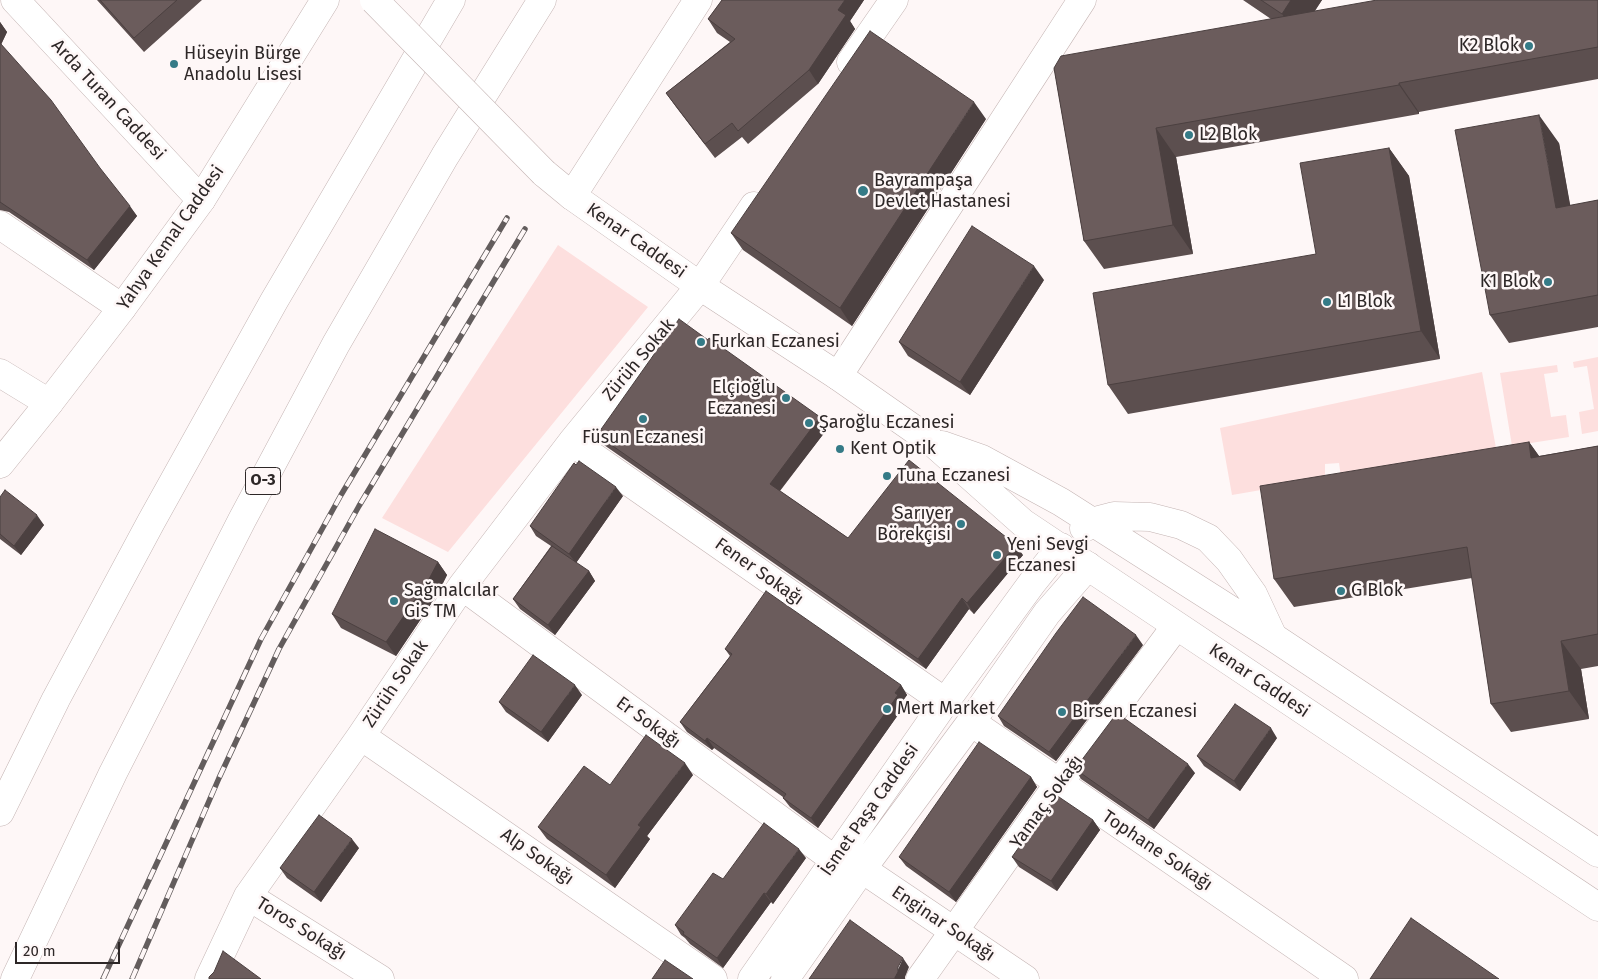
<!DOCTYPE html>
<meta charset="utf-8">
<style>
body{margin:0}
#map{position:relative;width:1598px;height:979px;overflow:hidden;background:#fef7f7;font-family:"Fira Sans",sans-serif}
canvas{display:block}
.scale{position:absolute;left:15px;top:942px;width:105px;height:22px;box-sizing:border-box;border:2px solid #2d2727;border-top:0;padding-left:6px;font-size:15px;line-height:18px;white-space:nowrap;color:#2d2727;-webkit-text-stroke:4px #fef7f7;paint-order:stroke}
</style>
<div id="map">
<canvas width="1598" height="979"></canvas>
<div class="scale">20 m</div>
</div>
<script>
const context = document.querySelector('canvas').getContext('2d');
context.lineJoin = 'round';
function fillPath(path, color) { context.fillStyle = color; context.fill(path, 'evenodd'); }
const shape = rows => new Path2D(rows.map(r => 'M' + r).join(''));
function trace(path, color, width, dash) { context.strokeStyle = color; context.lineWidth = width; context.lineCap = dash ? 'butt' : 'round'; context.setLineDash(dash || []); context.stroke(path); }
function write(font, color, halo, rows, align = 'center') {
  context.font = font + ' "Fira Sans",sans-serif'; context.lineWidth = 5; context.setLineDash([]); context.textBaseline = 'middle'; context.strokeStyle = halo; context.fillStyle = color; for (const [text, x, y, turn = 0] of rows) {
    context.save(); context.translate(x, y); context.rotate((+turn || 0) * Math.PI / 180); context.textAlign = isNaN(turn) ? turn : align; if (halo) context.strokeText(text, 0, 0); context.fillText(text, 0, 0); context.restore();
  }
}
fillPath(shape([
 [558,245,648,307,448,552,382,518],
 [1598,357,1598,431,1582,434,1579,412,1594,409,1587,366,1574,368,1573,362],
 [1557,365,1558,372,1544,374,1551,417,1566,415,1569,437,1512,446,1500,373],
 [1482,372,1496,448,1341,477,1339,463,1325,464,1325,479,1232,495,1220,428]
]), '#fddfde');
const minor = shape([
 [15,0,201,200],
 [851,62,894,0],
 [572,196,698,0],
 [0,225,122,308],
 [0,373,49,403],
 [838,376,1082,0],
 [572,442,945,702],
 [462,586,835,860],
 [971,722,1344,979],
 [361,736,713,979],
 [862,869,1025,979],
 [248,896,380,979],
 [209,979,248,896,361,736,462,586,572,442,700,286,754,206],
 [752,979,945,702,1032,583,1061,547],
 [785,979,862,869,971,722,1047,613,1088,566],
 [920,979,1059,783,1176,626]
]);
const major = shape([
 [544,173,572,196,700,286,838,376,931,441,1023,523,1598,907],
 [942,445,982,459,1061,502,1273,637,1598,853],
 [0,464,49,403,122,308,201,200,325,0],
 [1084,528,1091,522,1114,516,1150,517,1181,525,1208,538,1229,560,1253,594,1273,637]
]);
const highway = shape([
 [0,812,56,699,151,522,274,301,451,0],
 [15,979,113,773,242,520,336,344,445,156,542,0]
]);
trace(minor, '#c4b4b3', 29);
trace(major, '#c4b4b3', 29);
trace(highway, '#c4b4b3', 29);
trace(minor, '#fff', 28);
trace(major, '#fff', 28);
trace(highway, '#fff', 28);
const rail = shape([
 [103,979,261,639,341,495,507,218],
 [132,979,219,778,279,649,359,506,525,229]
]);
trace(rail, '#635d5d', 5.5);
trace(rail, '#fef7f7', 4, [11]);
const majorBridge = shape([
 [374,0,544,173]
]);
trace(majorBridge, '#c4b4b3', 29, []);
trace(majorBridge, '#fff', 28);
fillPath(shape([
 [97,0,202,0,144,52],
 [722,0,864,0,850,21,855,29,818,84,748,144,742,137,715,158,676,107,666,93,730,42,717,33,708,19],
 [1243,0,1322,0,1315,11,1598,0,1598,79,1419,112,1419,114,1176,157,1193,254,1104,269,1084,241,1054,68,1271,19],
 [0,22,7,32,1,44,137,216,94,270,9,212,0,210],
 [986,119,852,326,743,250,731,233],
 [1559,143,1570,206,1598,200,1598,327,1509,343,1490,315],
 [1389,148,1409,176,1440,359,1128,414,1108,385,1316,254],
 [1044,280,970,395,908,356,899,342],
 [820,417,828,428,780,491,848,538,1023,555,974,614,969,609,926,669,604,445,597,435],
 [1529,442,1539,456,1598,446,1598,666,1581,669,1589,719,1511,732,1491,704,1472,578,1294,607,1274,579],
 [623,496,576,563,589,571,595,581,555,635,520,609,513,599,551,546,536,536,530,526],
 [0,497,44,525,21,555,0,539],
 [438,562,447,575,437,595,396,656,341,628,332,614],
 [1143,645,1056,761,1004,726,998,716],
 [725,649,901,685,907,695,902,702,905,705,818,828,790,807,783,798,783,797,714,748,712,750,687,732,680,722,730,656],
 [582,695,548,742,506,712,499,702],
 [1277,738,1240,791,1204,766,1197,756],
 [1075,769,1195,773,1154,829,1081,779],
 [693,775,647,836,650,839,615,888,547,839,538,827,610,785],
 [1031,777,1037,787,956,902,906,866,899,857],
 [1093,820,1100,830,1057,891,1019,867,1012,857],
 [359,848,321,902,287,878,280,868],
 [806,858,773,904,771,902,723,968,690,944,685,938,681,935,675,925,723,879]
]), '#5c4f4f');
fillPath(shape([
 [845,0,864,0,850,21,855,29,818,84,809,70,838,10],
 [1291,0,1322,0,1297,36,1282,14],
 [0,22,7,32,1,45,0,45],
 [1399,83,1419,112,1419,114,1399,85],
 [974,102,986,119,852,326,840,308],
 [1539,115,1559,143,1576,237,1556,208],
 [1156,128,1176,157,1193,254,1173,225],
 [1389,148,1409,176,1440,359,1421,331],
 [130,206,137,216,94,270,87,260],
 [1034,266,1044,280,970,395,960,382],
 [820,417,828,428,777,494,770,484],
 [1529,442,1549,470,1531,458],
 [616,487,623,496,576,563,569,554],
 [37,515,44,525,21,555,14,546],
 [1016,545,1023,555,974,614,967,603],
 [438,562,447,575,437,595,396,656,386,642],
 [589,571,595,581,555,635,548,625],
 [962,598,969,609,926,669,918,659],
 [1136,635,1143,645,1056,761,1049,752],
 [1561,641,1581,669,1589,719,1569,691],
 [575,685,582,695,548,742,541,732],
 [901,685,907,695,902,702,905,705,818,828,811,818],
 [1271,728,1277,738,1240,791,1234,781],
 [707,738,714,748,712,750,705,741],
 [685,763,693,775,647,836,650,839,615,888,606,875,638,825],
 [1188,764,1195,773,1154,829,1148,820],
 [1031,777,1037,787,956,902,949,892],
 [1093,820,1100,830,1057,891,1051,881],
 [352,839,359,848,321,902,314,892],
 [799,849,806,858,773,904,766,894],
 [764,893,771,902,723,968,717,958],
 [903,958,909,967,905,977,905,979,894,979]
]), '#4b4040');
const building = shape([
 [100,0,177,0,134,38,100,0],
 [722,0,845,0,838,10,846,15,809,70,738,131,732,123,705,144,666,93,735,39,708,19,722,0],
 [1261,0,1291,0,1282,14,1261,0],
 [1377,0,1598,0,1598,47,1399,83,1399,85,1156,128,1173,225,1084,241,1054,68,1061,56,1377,0],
 [870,31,974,102,840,308,731,233,870,31],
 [0,43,51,100,100,168,130,206,87,260,0,202,0,43],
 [1539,115,1556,208,1598,200,1598,295,1490,315,1455,130,1539,115],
 [1389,148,1421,331,1108,385,1093,293,1316,254,1300,163,1389,148],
 [972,226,1034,266,960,382,899,342,972,226],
 [679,319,708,340,709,338,820,417,770,484,848,538,909,460,1016,545,967,603,962,598,918,659,597,435,679,319],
 [1529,442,1531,458,1598,446,1598,634,1561,641,1569,691,1491,704,1467,547,1274,579,1260,486,1529,442],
 [579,461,616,487,569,554,530,526,574,463,576,465,579,461],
 [5,490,37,515,14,546,0,534,0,497,5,490],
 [375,529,438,562,428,581,386,642,332,614,375,529],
 [552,546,589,571,548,625,513,599,552,546],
 [766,591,901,685,895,693,898,695,811,818,783,798,786,794,707,738,705,741,680,722,732,654,725,649,766,591],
 [1083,597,1136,635,1049,752,998,716,1056,633,1083,597],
 [533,655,575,685,541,732,499,702,533,655],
 [1235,704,1271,728,1234,781,1197,756,1235,704],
 [1117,713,1188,764,1148,820,1075,769,1117,713],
 [646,735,685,763,638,825,641,827,606,875,538,827,584,766,610,785,646,735],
 [979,742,1031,777,949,892,899,857,979,742],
 [1056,795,1093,820,1051,881,1012,857,1056,795],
 [319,815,352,839,314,892,280,868,319,815],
 [764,823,799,849,766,894,764,893,717,958,683,934,684,932,675,925,713,873,723,879,764,823],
 [1411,918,1499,979,1370,979,1411,918],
 [850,920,903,958,898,967,898,972,894,979,809,979,850,920],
 [223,951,261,979,209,979,209,977,214,972,223,951],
 [665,960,693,979,652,979,665,960]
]);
fillPath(building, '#6b5c5c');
trace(building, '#4b4040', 1);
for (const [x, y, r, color] of [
 [1529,46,5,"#357b87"],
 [174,64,5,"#357b87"],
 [1189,135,5,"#357b87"],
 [863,191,6,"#357b87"],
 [1548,282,5,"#357b87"],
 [1327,302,5,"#357b87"],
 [701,342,5,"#357b87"],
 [786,398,5,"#357b87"],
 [643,419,5,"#357b87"],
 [809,423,5,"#357b87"],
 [840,449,5,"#357b87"],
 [887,476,5,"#357b87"],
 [961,524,5,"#357b87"],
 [997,555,5,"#357b87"],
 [1341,591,5,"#357b87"],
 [394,601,5,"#357b87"],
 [887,709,5,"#357b87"],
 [1062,712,5,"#357b87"]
]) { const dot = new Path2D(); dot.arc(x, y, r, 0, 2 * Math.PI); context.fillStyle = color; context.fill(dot); trace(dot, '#fef7f7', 2); }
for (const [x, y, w] of [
 [263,481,35]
]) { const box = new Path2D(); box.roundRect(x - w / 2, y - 13.5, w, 27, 4); context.fillStyle = '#fef7f7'; context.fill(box); trace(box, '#2d2727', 1); }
write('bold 16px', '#2d2727', null, [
 ["O-3",263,481]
]);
write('18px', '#2d2727', '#fef7f7', [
 ["K2 Blok",1519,46,"right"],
 ["Hüseyin Bürge",184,54],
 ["Anadolu Lisesi",184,75],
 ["L2 Blok",1199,135],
 ["Bayrampaşa",874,181],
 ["Devlet Hastanesi",874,202],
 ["K1 Blok",1538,282,"right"],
 ["L1 Blok",1337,302],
 ["Furkan Eczanesi",711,342],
 ["Elçioğlu",776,388,"right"],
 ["Eczanesi",776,409,"right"],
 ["Şaroğlu Eczanesi",819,423],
 ["Füsun Eczanesi",643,438,"center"],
 ["Kent Optik",850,449],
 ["Tuna Eczanesi",897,476],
 ["Sarıyer",951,514,"right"],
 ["Börekçisi",951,535,"right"],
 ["Yeni Sevgi",1007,545],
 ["Eczanesi",1007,566],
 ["Sağmalcılar",404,591],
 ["Gis TM",404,612],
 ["G Blok",1351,591],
 ["Mert Market",897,709],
 ["Birsen Eczanesi",1072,712]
], 'left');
write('18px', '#2d2727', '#fef7f7', [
 ["Arda Turan Caddesi",108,100,47],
 ["Yahya Kemal Caddesi",171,238,-55],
 ["Kenar Caddesi",636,241,35],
 ["Zürüh Sokak",639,360,-50],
 ["Fener Sokağı",759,572,35],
 ["Kenar Caddesi",1259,681,34],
 ["Zürüh Sokak",396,684,-56],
 ["Er Sokağı",648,723,36],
 ["Yamaç Sokağı",1047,802,-54],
 ["İsmet Paşa Caddesi",870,810,-55],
 ["Tophane Sokağı",1157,851,34],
 ["Alp Sokağı",537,857,35],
 ["Enginar Sokağı",943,924,34],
 ["Toros Sokağı",301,929,32]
]);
</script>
